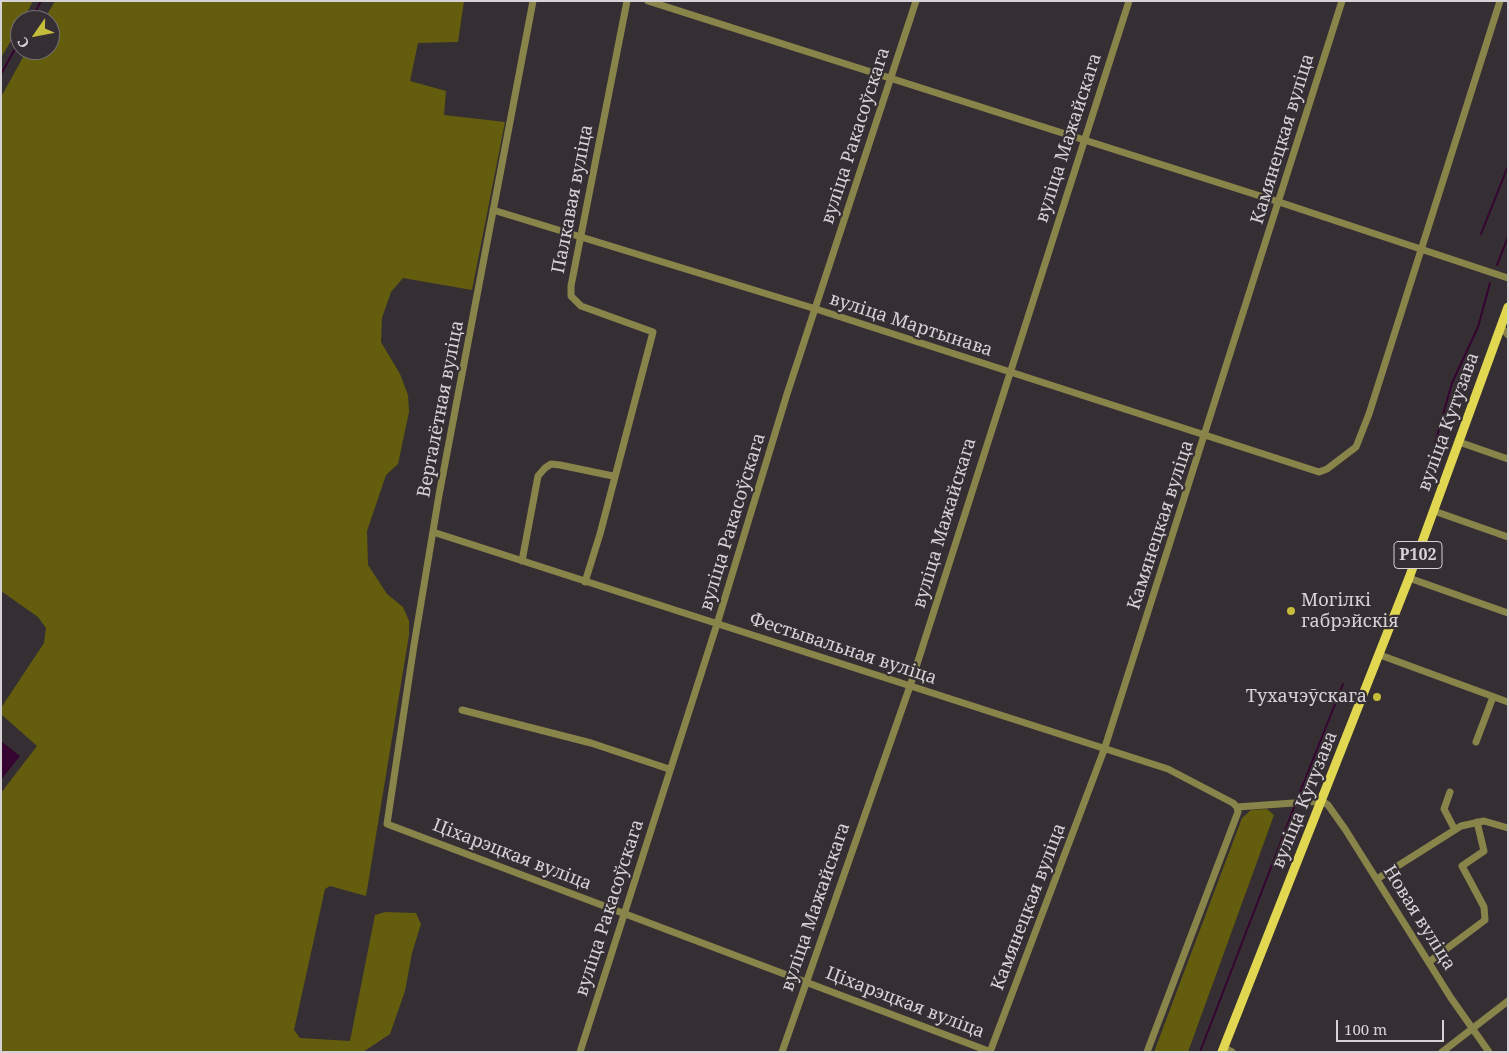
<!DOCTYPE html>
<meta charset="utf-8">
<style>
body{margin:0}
#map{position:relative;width:1509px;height:1053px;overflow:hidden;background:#352f34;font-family:"Noto Serif",serif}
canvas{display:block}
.frame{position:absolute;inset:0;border:2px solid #d6d2d5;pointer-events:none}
.north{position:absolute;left:10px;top:10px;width:50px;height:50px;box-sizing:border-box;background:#352f34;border:1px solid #757074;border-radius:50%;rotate:237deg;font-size:14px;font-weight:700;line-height:20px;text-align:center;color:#d6d2d5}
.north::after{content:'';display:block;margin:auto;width:18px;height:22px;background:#c6bc3c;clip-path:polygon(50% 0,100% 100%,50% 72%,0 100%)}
.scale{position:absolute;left:1336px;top:1020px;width:108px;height:22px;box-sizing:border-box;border:2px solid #d6d2d5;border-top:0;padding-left:6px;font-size:15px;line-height:18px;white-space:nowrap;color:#d6d2d5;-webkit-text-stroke:4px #352f34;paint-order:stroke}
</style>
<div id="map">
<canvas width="1509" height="1053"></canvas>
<div class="frame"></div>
<div class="north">С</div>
<div class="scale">100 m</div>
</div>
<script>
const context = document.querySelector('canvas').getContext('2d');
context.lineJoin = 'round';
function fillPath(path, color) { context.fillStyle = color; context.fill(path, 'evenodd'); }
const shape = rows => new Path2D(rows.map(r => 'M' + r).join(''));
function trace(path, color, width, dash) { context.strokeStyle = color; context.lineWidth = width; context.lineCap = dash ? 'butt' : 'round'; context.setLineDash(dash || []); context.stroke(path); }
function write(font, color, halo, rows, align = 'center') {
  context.font = font + ' "Noto Serif",serif'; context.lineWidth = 4.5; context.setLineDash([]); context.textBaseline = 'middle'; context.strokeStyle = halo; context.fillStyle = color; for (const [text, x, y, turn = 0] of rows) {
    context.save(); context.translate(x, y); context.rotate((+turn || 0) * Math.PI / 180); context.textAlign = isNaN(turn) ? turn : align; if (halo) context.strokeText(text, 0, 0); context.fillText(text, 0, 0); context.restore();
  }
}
fillPath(shape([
 [1,1,33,1,23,20,20,20,20,25,1,58],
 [55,1,464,1,458,42,418,43,410,81,446,91,444,115,505,122,472,290,403,278,391,292,382,318,381,342,400,374,408,395,409,412,398,464,386,475,367,531,368,565,387,594,403,607,409,621,409,635,366,896,330,886,325,889,294,1030,300,1038,350,1041,375,915,385,912,416,913,421,924,412,953,405,991,390,1034,363,1052,1,1052,1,793,37,746,1,714,1,708,44,643,46,628,38,617,1,591,1,97,27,50,50,50,50,20,44,20],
 [1267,809,1274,815,1188,1052,1154,1052,1242,818,1251,810]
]), '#635d0d');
fillPath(shape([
 [1,741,20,756,1,780]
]), '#360430');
trace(shape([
 [31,20,41,1],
 [1,74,20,40],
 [1481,234,1508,166],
 [1497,265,1508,237],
 [1435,443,1452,383,1478,327,1490,283],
 [1297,800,1343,684],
 [1200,1052,1295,805]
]), '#360430', 2);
trace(shape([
 [533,1,439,495,414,645,387,824,991,1052],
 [648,1,1279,202,1508,278],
 [493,210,816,309,1319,472,1327,469,1356,447,1369,414,1500,1],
 [1501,327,1508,335],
 [1459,442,1508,459],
 [1434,511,1508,537],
 [433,532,1168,769,1233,803,1237,807,1238,812,1147,1052],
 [522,561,538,476,545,468,551,464,560,465,613,476],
 [1409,578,1508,613],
 [585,582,600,534,653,332,581,306,571,296,571,286,627,1],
 [1380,655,1508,702],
 [462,710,591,743,669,769],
 [1476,742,1493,697],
 [1450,792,1444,809,1455,830],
 [1237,807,1322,801,1328,805,1345,829,1451,998,1489,1052],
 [1377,879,1461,826,1484,821,1508,828],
 [1429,962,1485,920,1484,907,1462,866,1484,851,1477,822],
 [1224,1048,1232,1052],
 [580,1052,717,624,787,394,916,1],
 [782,1052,910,686,1129,1],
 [990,1052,1104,750,1342,1],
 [1442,1052,1508,1001]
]), '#898449', 7);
trace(shape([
 [1222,1052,1409,578,1508,307]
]), '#e2d750', 9);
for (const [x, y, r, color] of [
 [1291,611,5,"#c6bc3c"],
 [1377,697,5,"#c6bc3c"]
]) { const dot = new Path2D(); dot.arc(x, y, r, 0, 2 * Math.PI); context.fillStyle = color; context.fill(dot); trace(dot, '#352f34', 2); }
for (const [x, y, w] of [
 [1418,555,48]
]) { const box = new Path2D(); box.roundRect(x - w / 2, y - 13.5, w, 27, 4); context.fillStyle = '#352f34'; context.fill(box); trace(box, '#d6d2d5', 1); }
write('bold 16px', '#d6d2d5', null, [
 ["Р102",1418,555]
]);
write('18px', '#d6d2d5', '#352f34', [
 ["вуліца Ракасоўскага",856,136,-72],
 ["вуліца Мажайскага",1069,138,-72],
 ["Камянецкая вуліца",1283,139,-73],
 ["Палкавая вуліца",573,199,-79],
 ["вуліца Мартынава",911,325,18],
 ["Верталётная вуліца",441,409,-79],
 ["вуліца Кутузава",1449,422,-70],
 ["вуліца Ракасоўскага",733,522,-73],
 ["вуліца Мажайскага",945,523,-73],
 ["Камянецкая вуліца",1161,525,-72],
 ["Фестывальная вуліца",843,649,18],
 ["вуліца Кутузава",1305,800,-68],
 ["Ціхарэцкая вуліца",512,855,21],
 ["вуліца Мажайскага",816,907,-71],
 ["Камянецкая вуліца",1029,907,-69],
 ["вуліца Ракасоўскага",610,908,-72],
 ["Новая вуліца",1419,918,58],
 ["Ціхарэцкая вуліца",905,1003,21]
]);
write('18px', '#d6d2d5', '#352f34', [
 ["Могілкі",1301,601],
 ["габрэйскія",1301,622],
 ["Тухачэўскага",1367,697,"right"]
], 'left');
</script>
